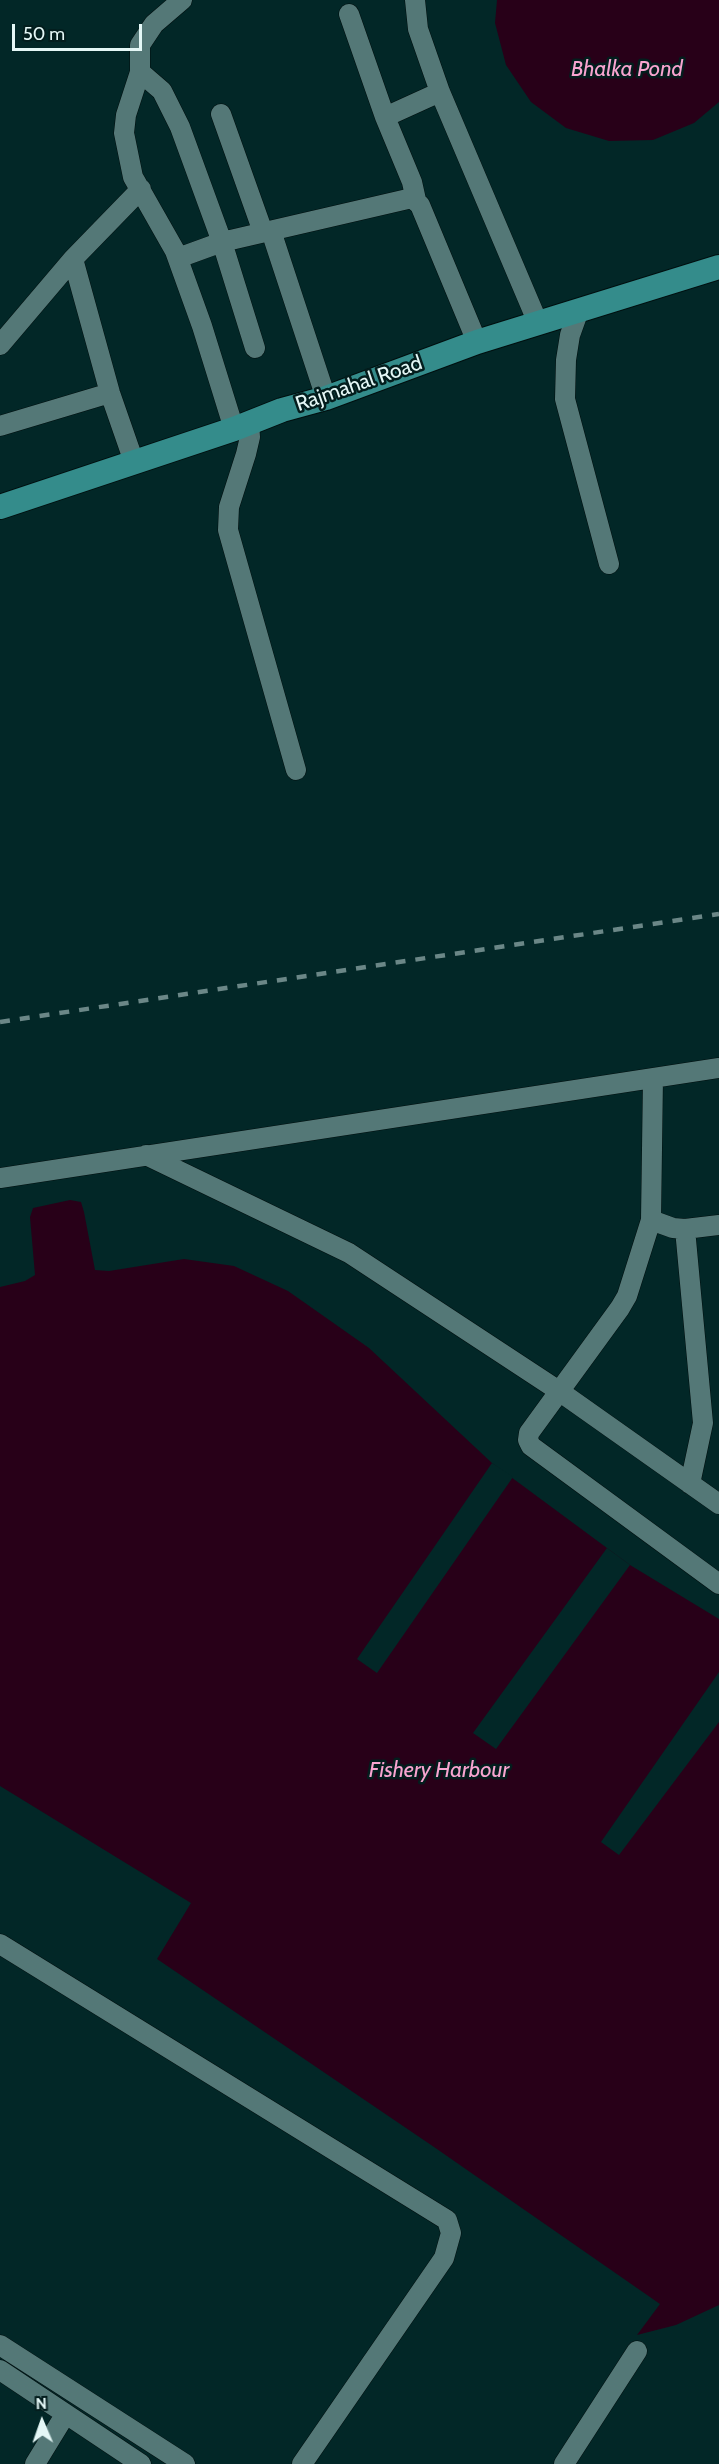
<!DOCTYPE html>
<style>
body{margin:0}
#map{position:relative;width:719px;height:2464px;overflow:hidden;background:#022727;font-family:Cabin,sans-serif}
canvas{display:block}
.north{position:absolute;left:12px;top:2392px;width:60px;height:60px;-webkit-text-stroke:4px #031d1d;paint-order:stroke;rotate:358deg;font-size:16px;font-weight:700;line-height:24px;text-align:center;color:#e4f7f6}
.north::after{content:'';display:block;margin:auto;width:21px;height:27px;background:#e4f7f6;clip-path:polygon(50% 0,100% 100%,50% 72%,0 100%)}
.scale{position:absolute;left:12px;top:24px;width:130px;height:27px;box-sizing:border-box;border:3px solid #e4f7f6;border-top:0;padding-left:8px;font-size:18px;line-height:21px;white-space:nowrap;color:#e4f7f6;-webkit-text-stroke:4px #031d1d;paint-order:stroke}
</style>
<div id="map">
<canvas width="719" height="2464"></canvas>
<div class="north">N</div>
<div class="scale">50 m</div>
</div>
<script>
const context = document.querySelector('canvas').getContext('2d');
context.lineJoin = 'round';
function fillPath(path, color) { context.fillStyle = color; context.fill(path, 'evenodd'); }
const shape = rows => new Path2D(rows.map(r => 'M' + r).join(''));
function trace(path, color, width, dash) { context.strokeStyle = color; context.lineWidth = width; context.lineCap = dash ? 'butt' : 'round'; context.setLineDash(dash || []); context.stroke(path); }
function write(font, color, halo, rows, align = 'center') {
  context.font = font + ' Cabin,sans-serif'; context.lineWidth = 5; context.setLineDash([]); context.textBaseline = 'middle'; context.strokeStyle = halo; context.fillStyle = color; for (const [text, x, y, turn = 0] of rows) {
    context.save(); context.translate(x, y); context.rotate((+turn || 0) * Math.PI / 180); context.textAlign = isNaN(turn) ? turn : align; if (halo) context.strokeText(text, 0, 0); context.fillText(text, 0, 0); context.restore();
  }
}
fillPath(shape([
 [497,0,719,0,719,102,694,123,653,140,609,141,566,128,531,102,506,65,495,23],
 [70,1200,81,1202,84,1212,95,1270,109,1271,184,1259,234,1266,288,1291,369,1348,492,1463,630,1565,719,1619,719,2305,676,2325,637,2335,660,2304,434,2147,157,1959,191,1903,0,1786,0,1287,25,1281,35,1275,30,1217,33,1208]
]), '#280018');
fillPath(shape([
 [492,1463,513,1477,377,1673,357,1659],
 [607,1548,630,1565,496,1749,473,1733],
 [719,1672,719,1722,619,1855,601,1842]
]), '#022727');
const minor = shape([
 [182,0,154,24,140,45,140,72,126,115,124,133,133,177,175,251,202,326,234,429],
 [415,0,418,29,440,92,538,323],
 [349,14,385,117,412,182,416,200],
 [140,72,162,91,180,127,222,242,255,348],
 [221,114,263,232],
 [385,117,440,92],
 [271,231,326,398],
 [178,258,222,242,412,198,420,205,477,342],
 [73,259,110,393,134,462],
 [579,310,570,335,566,360,565,399,609,564],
 [0,345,73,259,141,189],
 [249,423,250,437,246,454,229,507,228,530,296,770],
 [0,426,110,393],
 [653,1078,651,1220,627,1296,620,1308,529,1433,528,1440,531,1446,719,1584],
 [146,1155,349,1253,559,1391,719,1504],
 [0,1178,719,1068],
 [651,1220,673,1228,685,1229,719,1225],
 [685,1229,703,1423,690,1484],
 [0,1944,447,2220,451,2233,444,2258,302,2464],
 [0,2345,185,2464],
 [0,2370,141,2464],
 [35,2464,65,2415],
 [564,2464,637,2351]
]);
const major = shape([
 [0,507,234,429,282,410,326,398,477,342,719,267]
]);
trace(minor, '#000f0f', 21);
trace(major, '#000f0f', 26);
trace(minor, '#547877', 20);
trace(major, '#348c8b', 24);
trace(shape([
 [0,1022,719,914]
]), '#6b8787', 4.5, [10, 10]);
write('21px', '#e4f7f6', '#031d1d', [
 ["Rajmahal Road",359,384,-19]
]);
write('italic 22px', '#f8a4d0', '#031d1d', [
 ["Bhalka Pond",627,70],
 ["Fishery Harbour",439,1771]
]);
</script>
